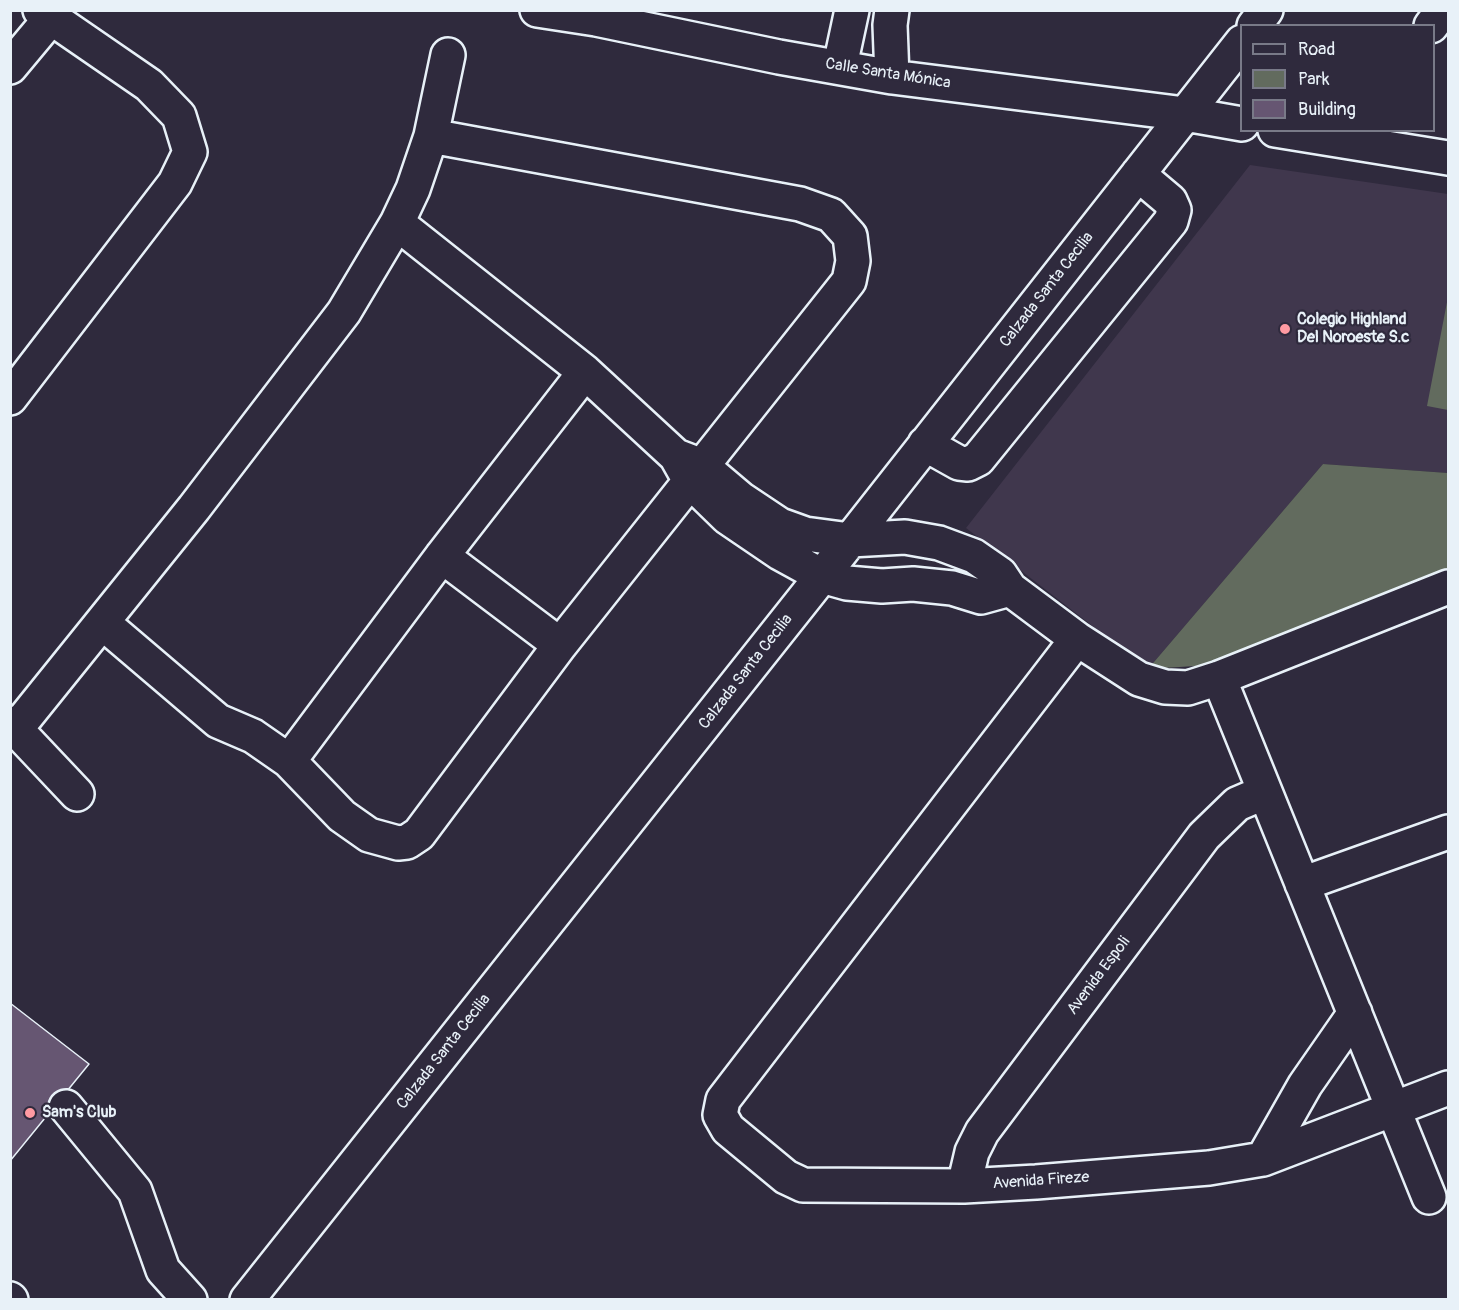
<!DOCTYPE html>
<meta charset="utf-8">
<style>
body{margin:0}
#map{position:relative;width:1459px;height:1310px;overflow:hidden;background:#2f2a3d;font-family:Pangolin,sans-serif}
canvas{display:block}
.frame{position:absolute;inset:0;border:12px solid #e8f1f8;pointer-events:none}
.legend{position:absolute;left:1240px;top:24px;width:195px;height:108px;box-sizing:border-box;background:#2f2a3d;border:2px solid #797a88;margin:0;padding:8px 10px;list-style:none;font-size:18px;color:#e8f1f8}
.legend li{display:flex;align-items:center;gap:12px;height:30px}
.legend b{width:30px;border:2px solid #797a88}
</style>
<div id="map">
<canvas width="1459" height="1310"></canvas>
<div class="frame"></div>
<ul class="legend">
<li><b style="height:8px;background:#2f2a3d"></b>Road</li>
<li><b style="height:16px;background:#626b5e"></b>Park</li>
<li><b style="height:16px;background:#665672"></b>Building</li>
</ul>
</div>
<script>
const context = document.querySelector('canvas').getContext('2d');
context.lineJoin = 'round';
function fillPath(path, color) { context.fillStyle = color; context.fill(path, 'evenodd'); }
const shape = rows => new Path2D(rows.map(r => 'M' + r).join(''));
function trace(path, color, width, dash) { context.strokeStyle = color; context.lineWidth = width; context.lineCap = dash ? 'butt' : 'round'; context.setLineDash(dash || []); context.stroke(path); }
function write(font, color, halo, rows, align = 'center') {
  context.font = font + ' Pangolin,sans-serif'; context.lineWidth = 4.5; context.setLineDash([]); context.textBaseline = 'middle'; context.strokeStyle = halo; context.fillStyle = color; for (const [text, x, y, turn = 0] of rows) {
    context.save(); context.translate(x, y); context.rotate((+turn || 0) * Math.PI / 180); context.textAlign = isNaN(turn) ? turn : align; if (halo) context.strokeText(text, 0, 0); context.fillText(text, 0, 0); context.restore();
  }
}
fillPath(shape([
 [1250,165,1448,194,1448,473,1323,464,1148,669,966,528]
]), '#40374d');
fillPath(shape([
 [1448,297,1448,410,1427,406],
 [1323,464,1448,473,1448,569,1211,665,1148,669]
]), '#626b5e');
const building = shape([
 [10,1003,89,1064,10,1161,10,1003]
]);
fillPath(building, '#665672');
trace(building, '#e8f1f8', 1.5);
const minor = shape([
 [537,10,596,19,779,57,892,77,1185,114,1242,124],
 [1254,26,1266,10],
 [1431,26,1443,10],
 [840,66,852,10],
 [10,67,50,19],
 [892,77,890,25,892,10],
 [1275,130,1448,158],
 [397,223,585,372,676,456,690,481,727,517,780,553,822,576,847,583,882,586,913,584,952,588,981,597,1010,589],
 [10,398,175,183,190,152,179,116,149,85,40,10],
 [925,444,959,463,968,464,978,459,1171,221,1174,210,1170,201,1138,174],
 [676,456,702,466,741,499,780,525,805,534,850,540,905,537,939,543,974,556,1000,574,1010,589,1077,639,1139,679,1165,687,1188,688,1219,678,1448,587],
 [442,556,560,645],
 [103,623,218,721,253,736,289,761,342,816,369,835,398,843,407,842,419,834,560,645,849,281,853,261,850,236,831,215,800,204,431,136],
 [1077,639,723,1100,720,1115,728,1129,786,1177,803,1185,964,1186,1036,1182,1209,1168,1263,1159,1448,1088],
 [1219,678,1429,1197],
 [10,723,77,794],
 [16,729,194,508,344,312,397,223,413,189,431,136,448,55],
 [289,761,442,556,585,372],
 [1302,884,1448,832],
 [66,1107,135,1191,163,1270,190,1300],
 [1263,1159,1305,1085,1355,1013],
 [964,1186,972,1152,982,1132,1204,836,1237,804,1265,792],
 [10,1299,11,1300],
 [247,1300,822,576,1242,42]
]);
trace(minor, '#e8f1f8', 38);
trace(minor, '#2f2a3d', 33);
for (const [x, y, r, color] of [
 [1285,329,6,"#ff9aa2"],
 [30,1113,6,"#ff9aa2"]
]) { const dot = new Path2D(); dot.arc(x, y, r, 0, 2 * Math.PI); context.fillStyle = color; context.fill(dot); trace(dot, '#2f2a3d', 2); }
write('16px', '#e8f1f8', '#2f2a3d', [
 ["Calle Santa Mónica",888,74,9],
 ["Calzada Santa Cecilia",1047,290,-52],
 ["Calzada Santa Cecilia",746,672,-52],
 ["Avenida Espoli",1099,976,-53],
 ["Calzada Santa Cecilia",444,1052,-52],
 ["Avenida Fireze",1041,1181,-4]
]);
write('bold 16px', '#e8f1f8', '#2f2a3d', [
 ["Colegio Highland",1297,320],
 ["Del Noroeste S.c",1297,338],
 ["Sam's Club",42,1113]
], 'left');
</script>
